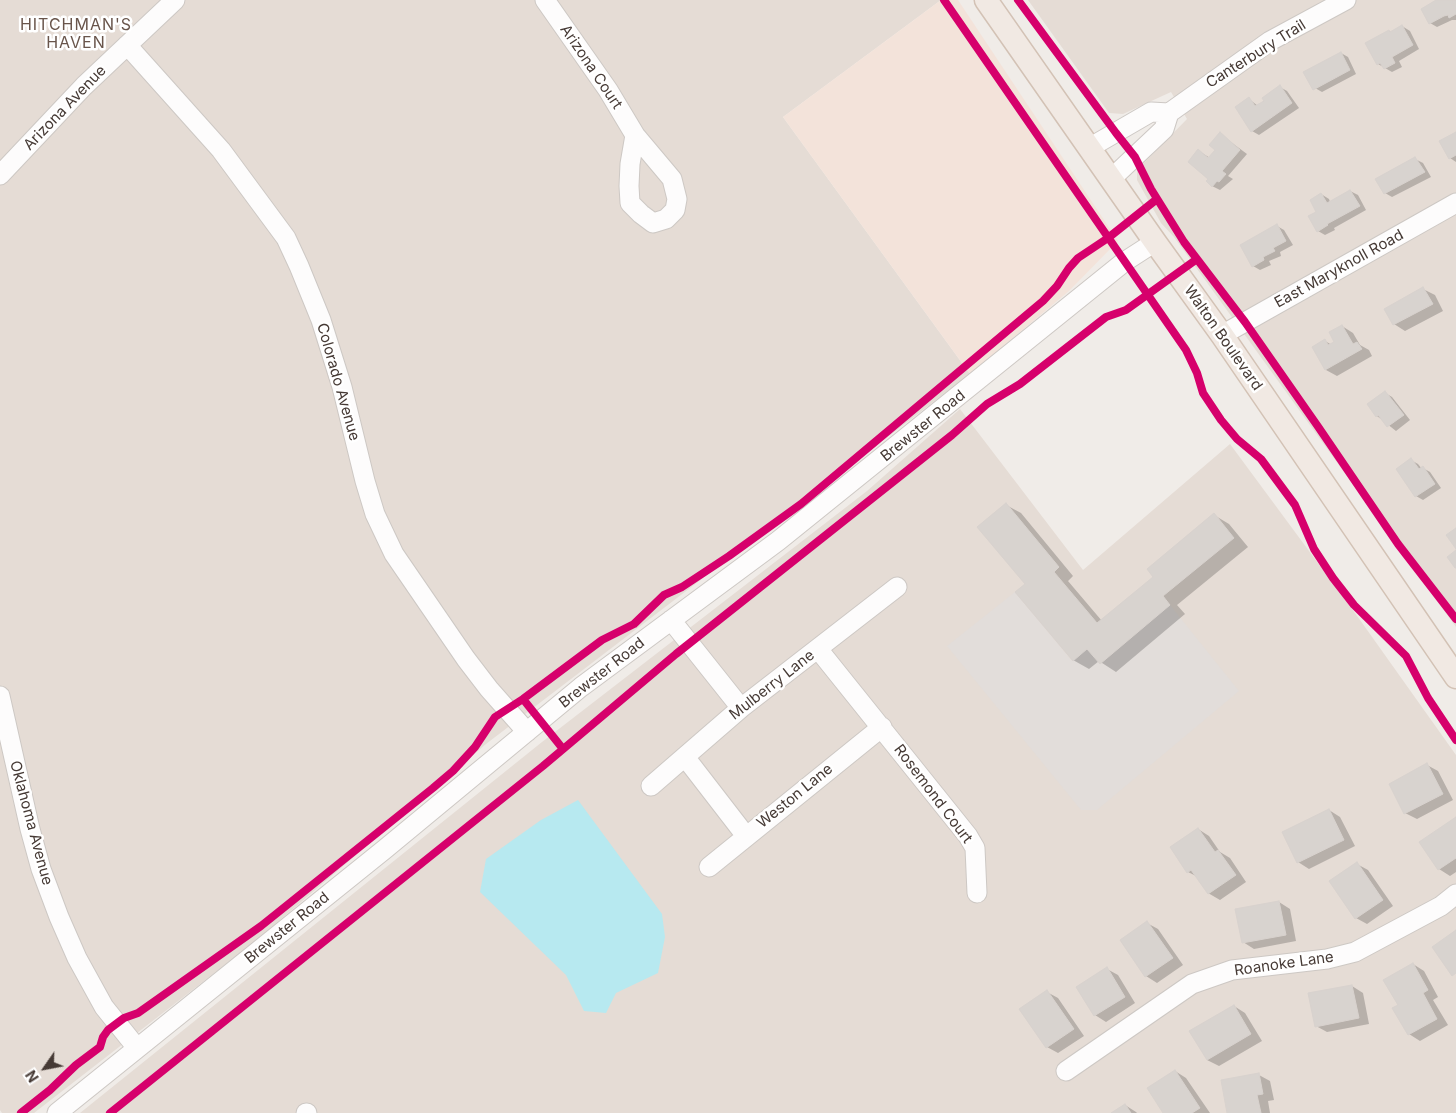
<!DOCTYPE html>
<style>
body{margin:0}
#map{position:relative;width:1456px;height:1113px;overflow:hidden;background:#f0ece8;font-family:Inter,sans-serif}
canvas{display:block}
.north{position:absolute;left:20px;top:1043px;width:50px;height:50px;-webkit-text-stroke:4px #fff;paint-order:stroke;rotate:237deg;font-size:14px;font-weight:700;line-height:20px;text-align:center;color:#463a35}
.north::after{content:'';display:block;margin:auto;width:18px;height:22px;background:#463a35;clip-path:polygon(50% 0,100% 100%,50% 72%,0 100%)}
</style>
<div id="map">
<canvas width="1456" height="1113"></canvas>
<div class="north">N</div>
</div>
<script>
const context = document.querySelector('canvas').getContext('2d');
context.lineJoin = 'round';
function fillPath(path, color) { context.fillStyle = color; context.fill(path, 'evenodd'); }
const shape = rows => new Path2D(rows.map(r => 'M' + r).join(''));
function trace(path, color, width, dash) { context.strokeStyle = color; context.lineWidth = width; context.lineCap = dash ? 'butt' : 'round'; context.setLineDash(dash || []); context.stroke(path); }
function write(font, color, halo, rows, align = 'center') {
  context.font = font + ' Inter,sans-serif'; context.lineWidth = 5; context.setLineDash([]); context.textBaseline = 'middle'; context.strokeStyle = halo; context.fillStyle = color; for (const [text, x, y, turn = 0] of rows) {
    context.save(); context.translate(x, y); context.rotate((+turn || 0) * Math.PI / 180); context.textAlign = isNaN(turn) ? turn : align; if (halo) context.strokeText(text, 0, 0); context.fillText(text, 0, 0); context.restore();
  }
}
fillPath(shape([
 [0,0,941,0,783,117,970,374,486,744,253,943,34,1113,2,1113,0,1110],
 [1028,0,1456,0,1456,627,1174,237,1161,223,1137,180,1137,170,1187,119,1171,92,1123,114,1109,113],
 [960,409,1083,570,1230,444,1360,620,1456,755,1456,1113,80,1113,542,742,867,491]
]), '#e5dcd5');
fillPath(shape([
 [941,0,958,0,1118,241,1069,291,970,374,783,117]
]), '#f3e3da');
fillPath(shape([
 [1015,592,1072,661,1087,649,1100,664,1170,605,1239,691,1097,810,1081,810,947,646]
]), '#e2ddda');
fillPath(shape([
 [578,800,662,914,665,937,658,973,616,993,606,1013,584,1011,566,975,480,892,486,859,541,820]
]), '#b7e9f0');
fillPath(shape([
 [1437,0,1456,0,1456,20,1452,20,1437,27,1430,23],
 [1402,26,1410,31,1419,49,1399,61,1402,67,1392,72,1378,64,1389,31,1391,32],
 [1341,53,1348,57,1356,74,1322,92,1315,88],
 [1280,87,1287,91,1299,108,1259,135,1252,131,1249,99,1258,106],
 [1220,134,1247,154,1228,176,1233,179,1220,190,1212,186,1199,151,1210,158,1217,150],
 [1456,134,1456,162,1450,158],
 [1415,159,1423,163,1431,177,1392,197,1385,193],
 [1350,191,1358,195,1366,210,1334,228,1335,230,1325,235,1318,231,1318,212,1321,194,1329,199,1330,202],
 [1277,226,1284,230,1293,245,1280,252,1281,256,1269,261,1271,265,1260,270,1253,266],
 [1423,289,1435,295,1443,311,1405,331,1394,324],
 [1342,326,1353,333,1360,345,1369,350,1372,356,1337,376,1326,370,1325,341,1332,345,1336,342],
 [1385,393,1392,397,1410,420,1396,431,1377,416],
 [1411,460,1418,464,1422,469,1423,468,1430,472,1441,488,1423,500,1416,496],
 [1006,505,1021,513,1073,576,1068,581,1102,621,1155,577,1214,515,1229,524,1248,547,1177,605,1185,614,1116,672,1099,661,1089,669,1073,660,1027,584],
 [1427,765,1438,771,1453,800,1417,819,1405,813],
 [1329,810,1340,817,1355,846,1309,869,1298,862],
 [1456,819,1456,872,1450,876,1439,869],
 [1198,829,1209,836,1220,852,1230,858,1246,882,1220,900,1208,893,1198,877,1188,872],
 [1357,864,1368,870,1393,906,1367,924,1356,918],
 [1279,902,1290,909,1296,941,1254,949,1243,942],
 [1147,923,1158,929,1183,965,1157,983,1146,976,1121,941],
 [1413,964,1424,971,1438,997,1433,1000,1448,1025,1420,1041,1409,1034,1399,1005],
 [1107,969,1118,975,1135,1003,1106,1022,1095,1015],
 [1352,986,1363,993,1369,1024,1327,1032,1316,1026],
 [1047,992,1058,998,1084,1036,1058,1053,1047,1047],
 [1234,1006,1245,1013,1262,1041,1219,1066,1207,1060],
 [1175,1071,1186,1078,1210,1113,1165,1113],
 [1259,1075,1270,1081,1274,1100,1268,1101,1270,1113,1228,1113],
 [1125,1105,1136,1112,1137,1113,1113,1113]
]), '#0003');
const building = shape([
 [1436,0,1456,0,1456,14,1449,18,1448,15,1444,16,1429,24,1421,9,1436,0],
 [1402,25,1413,45,1392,57,1395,63,1384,69,1380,63,1377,65,1365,43,1389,30,1390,32,1402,25],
 [1341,52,1350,70,1313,90,1303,72,1341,52],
 [1280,85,1292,103,1251,132,1235,107,1249,97,1255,106,1264,101,1262,98,1280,85],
 [1220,132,1240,150,1222,171,1226,174,1219,182,1217,181,1212,187,1206,181,1208,179,1188,162,1198,149,1208,158,1215,150,1209,145,1220,132],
 [1456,132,1456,155,1449,159,1439,141,1456,132],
 [1415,157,1425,172,1384,194,1375,179,1415,157],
 [1350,190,1360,206,1327,224,1328,225,1317,232,1308,216,1316,212,1310,200,1321,193,1327,203,1350,190],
 [1277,224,1286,241,1273,248,1275,251,1263,257,1264,260,1252,267,1240,245,1277,224],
 [1423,287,1433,304,1393,325,1384,309,1423,287],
 [1342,325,1353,344,1357,342,1362,349,1325,370,1312,347,1325,339,1328,345,1334,342,1329,332,1342,325],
 [1385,391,1404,415,1387,427,1378,415,1376,417,1367,404,1385,391],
 [1411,458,1419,469,1423,466,1435,484,1415,497,1396,469,1411,458],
 [1006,503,1059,567,1054,572,1097,623,1153,577,1147,569,1214,513,1234,538,1163,596,1170,605,1100,664,1087,649,1073,661,1015,592,1025,584,977,527,1006,503],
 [1456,528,1456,549,1446,535,1456,528],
 [1456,550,1456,568,1455,568,1447,557,1456,550],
 [1427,763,1443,794,1404,814,1389,784,1427,763],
 [1329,809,1344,840,1297,863,1282,832,1329,809],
 [1456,817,1456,858,1438,870,1419,842,1456,817],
 [1198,828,1215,852,1218,850,1236,875,1208,894,1191,870,1187,873,1170,847,1198,828],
 [1357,862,1383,900,1355,919,1329,881,1357,862],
 [1279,901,1286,935,1242,943,1235,909,1279,901],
 [1147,921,1173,958,1145,977,1120,940,1147,921],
 [1456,930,1456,973,1452,976,1432,947,1456,930],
 [1413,963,1428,990,1423,993,1437,1019,1408,1035,1392,1008,1398,1005,1383,980,1413,963],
 [1107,967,1125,997,1094,1016,1076,987,1107,967],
 [1352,985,1359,1018,1315,1027,1308,993,1352,985],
 [1047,990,1074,1029,1046,1048,1019,1009,1047,990],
 [1234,1005,1251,1034,1207,1060,1189,1031,1234,1005],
 [1175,1070,1200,1108,1192,1113,1163,1113,1147,1088,1175,1070],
 [1259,1073,1263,1094,1257,1095,1261,1113,1227,1113,1221,1080,1259,1073],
 [1125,1104,1131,1113,1111,1113,1125,1104]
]);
fillPath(building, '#d8d3cf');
trace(building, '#d8d2ce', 1);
const minor = shape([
 [545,0,608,90,635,135,672,179,677,199,675,210,666,219,653,223,641,214,630,203,629,186,630,164,635,135],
 [127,45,221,150,286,238,299,266,321,320,342,387,365,481,375,514,394,554,466,659,489,689,527,732],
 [1169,113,1270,41,1346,0],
 [1089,148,1151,112,1169,113,1164,129,1111,179],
 [0,175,84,86,175,0],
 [1222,335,1456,203],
 [671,620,741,708],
 [818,649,968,836,975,848,977,893],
 [0,696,30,829,41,869,59,917,77,958,104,1007,137,1048],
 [685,757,746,836],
 [651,786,741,708,897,587],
 [709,867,882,727],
 [1066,1071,1192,984,1232,970,1327,959,1355,952,1441,906,1456,894],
 [57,1113,385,849,581,687,778,541,1124,262,1155,242],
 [306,1113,307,1113]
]);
const major = shape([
 [986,0,1155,242,1222,335,1456,677]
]);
trace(minor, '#cdc8c4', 21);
trace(major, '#d3c2b5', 25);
trace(minor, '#fdfcfc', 19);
trace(major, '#f1e9e3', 22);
trace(shape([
 [944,0,1186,350,1197,373,1203,393,1221,420,1237,439,1261,459,1295,505,1314,549,1333,578,1354,605,1406,656,1428,698,1456,740],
 [1018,0,1116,133,1135,157,1151,189,1184,242,1245,322,1319,428,1398,544,1456,619],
 [523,699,563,749],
 [21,1113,50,1090,76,1065,100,1047,103,1037,108,1030,124,1018,138,1013,261,926,433,788,453,771,475,747,495,717,523,699,602,640,634,624,664,595,682,587,729,556,801,504,1043,301,1057,286,1069,268,1078,258,1108,238,1157,199],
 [110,1113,543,766,676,654,952,435,987,404,1020,384,1106,317,1126,310,1197,259]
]), '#d6006c', 8);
write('15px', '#463a35', '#fff', [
 ["Canterbury Trail",1256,54,-32],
 ["Arizona Court",591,67,56],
 ["Arizona Avenue",65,108,-46],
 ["East Maryknoll Road",1339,269,-29],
 ["Walton Boulevard",1223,338,55],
 ["Colorado Avenue",338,382,74],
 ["Brewster Road",923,426,-39],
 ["Brewster Road",602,673,-38],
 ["Mulberry Lane",772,685,-38],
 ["Rosemond Court",933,794,53],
 ["Weston Lane",795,796,-39],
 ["Oklahoma Avenue",31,823,75],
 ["Brewster Road",287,928,-39],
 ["Roanoke Lane",1284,964,-8]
]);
context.letterSpacing = '1px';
write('16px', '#69554b', '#fff', [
 ["HITCHMAN'S",76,25],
 ["HAVEN",76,43]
]);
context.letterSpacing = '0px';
</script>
